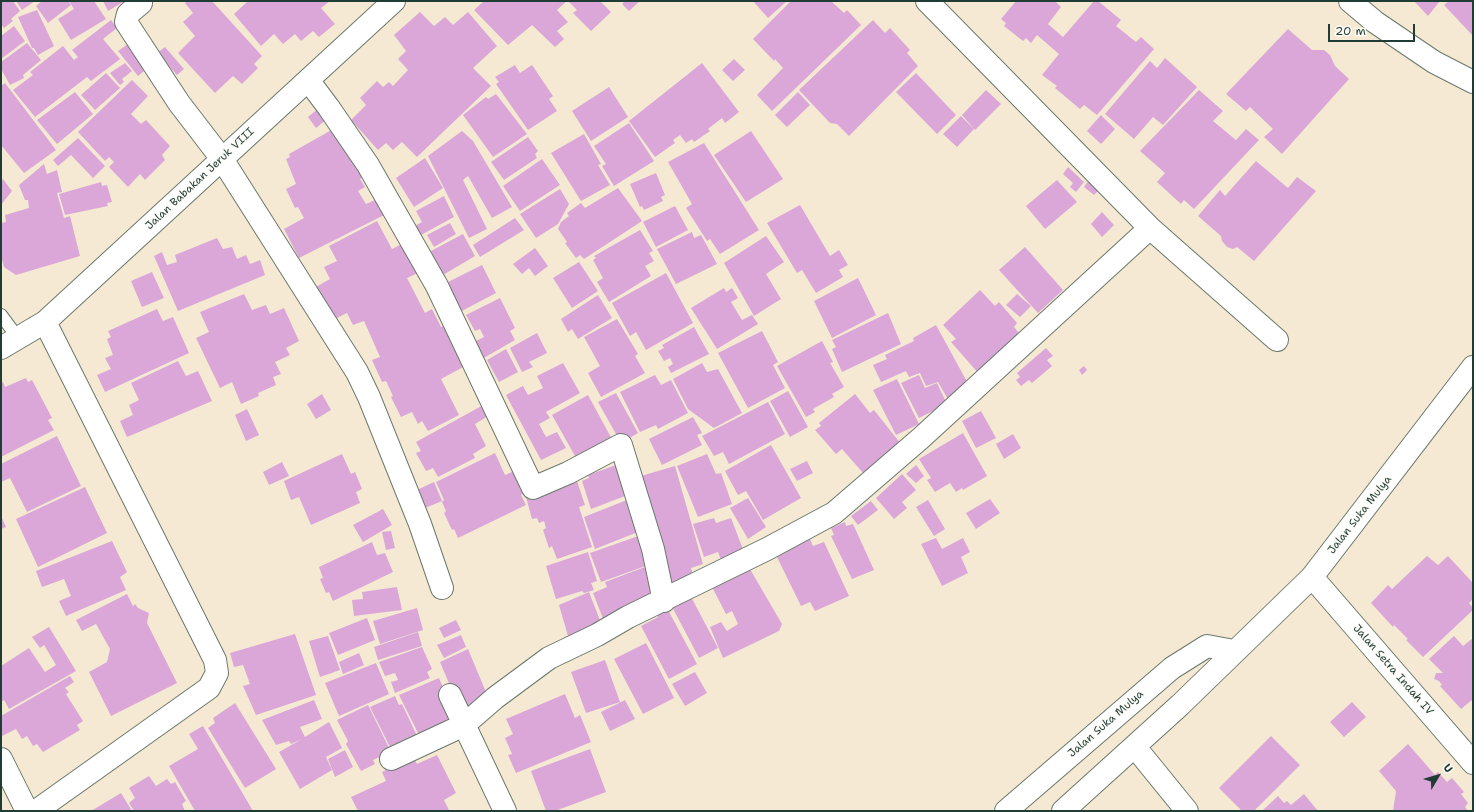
<!DOCTYPE html>
<style>
body{margin:0}
#map{position:relative;width:1474px;height:812px;overflow:hidden;background:#f5e9d3;font-family:"Shantell Sans",sans-serif}
canvas{display:block}
.frame{position:absolute;inset:0;border:2px solid #1f3d34;pointer-events:none}
.north{position:absolute;left:1418px;top:756px;width:40px;height:40px;-webkit-text-stroke:3px #fdfcf7;paint-order:stroke;rotate:52deg;font-size:11px;font-weight:700;line-height:16px;text-align:center;color:#1f3d34}
.north::after{content:'';display:block;margin:auto;width:14px;height:18px;background:#1f3d34;clip-path:polygon(50% 0,100% 100%,50% 72%,0 100%)}
.scale{position:absolute;left:1328px;top:24px;width:87px;height:18px;box-sizing:border-box;border:2px solid #1f3d34;border-top:0;padding-left:5px;font-size:12px;line-height:14px;white-space:nowrap;color:#1f3d34;-webkit-text-stroke:3px #fdfcf7;paint-order:stroke}
</style>
<div id="map">
<canvas width="1474" height="812"></canvas>
<div class="frame"></div>
<div class="north">U</div>
<div class="scale">20 m</div>
</div>
<script>
const context = document.querySelector('canvas').getContext('2d');
context.lineJoin = 'round';
function fillPath(path, color) { context.fillStyle = color; context.fill(path, 'evenodd'); }
const shape = rows => new Path2D(rows.map(r => 'M' + r).join(''));
function trace(path, color, width, dash) { context.strokeStyle = color; context.lineWidth = width; context.lineCap = dash ? 'butt' : 'round'; context.setLineDash(dash || []); context.stroke(path); }
function write(font, color, halo, rows, align = 'center') {
  context.font = font + ' "Shantell Sans",sans-serif'; context.lineWidth = 3; context.setLineDash([]); context.textBaseline = 'middle'; context.strokeStyle = halo; context.fillStyle = color; for (const [text, x, y, turn = 0] of rows) {
    context.save(); context.translate(x, y); context.rotate((+turn || 0) * Math.PI / 180); context.textAlign = isNaN(turn) ? turn : align; if (halo) context.strokeText(text, 0, 0); context.fillText(text, 0, 0); context.restore();
  }
}
fillPath(shape([
 [1,1,13,1,20,11,11,19,13,21,4,28,1,24],
 [16,1,35,1,22,10],
 [42,1,68,1,71,5,48,23,36,6],
 [69,1,94,1,106,19,71,40,58,19,74,9],
 [103,1,122,1,123,2,108,11],
 [187,1,212,1,262,56,254,64,258,68,242,84,233,76,215,93,178,53,195,36,183,22,193,13,185,3],
 [248,1,330,1,321,8,335,24,319,37,313,31,301,41,295,34,283,44,274,34,261,46,234,14],
 [484,1,567,1,557,10,568,22,557,31,564,39,555,47,532,25,508,45,474,10],
 [568,1,600,1,611,12,591,31,573,13,577,10],
 [625,1,640,1,629,11,622,4],
 [753,1,787,1,768,18],
 [791,1,831,1,844,13,847,10,861,25,772,111,757,95,783,68,775,59,774,61,753,39],
 [1016,1,1055,1,1061,7,1048,24,1063,37,1094,1,1098,1,1121,20,1116,26,1136,42,1141,37,1154,49,1097,115,1084,105,1080,109,1055,88,1057,86,1042,75,1059,54,1037,35,1031,43,1026,38,1023,41,1004,26,1006,23,1001,19],
 [1414,1,1440,1,1428,16],
 [1449,1,1473,1,1473,36,1444,5],
 [37,10,54,46,38,55,34,48,32,48,18,17],
 [420,12,434,26,445,17,453,25,468,12,497,46,473,68,491,86,417,157,402,142,393,150,386,143,378,150,351,120,366,105,360,98,377,81,383,87,389,82,393,86,408,70,398,59,406,51,394,35],
 [111,20,117,28,103,39,120,59,91,81,87,77,35,117,13,90,33,75,30,72,63,46,74,60,78,57,72,50],
 [873,20,885,33,890,28,910,50,907,53,918,66,849,136,837,124,830,123,799,90],
 [14,26,25,41,1,59,1,36],
 [1288,29,1312,50,1324,50,1330,55,1335,66,1349,79,1282,154,1264,137,1273,129,1250,107,1246,111,1226,94],
 [131,42,150,66,138,76,118,51],
 [27,43,41,60,23,75,24,78,10,85,1,69,1,62],
 [165,47,184,69,177,75,157,53],
 [1165,58,1197,87,1163,125,1153,117,1134,139,1105,114,1150,61,1157,68],
 [734,59,745,70,733,81,722,70],
 [125,63,132,71,122,79,124,82,120,85,110,73],
 [702,63,739,112,725,123,722,118,708,129,710,131,694,142,692,139,686,143,680,135,673,140,675,143,655,157,629,121],
 [515,65,520,73,532,65,553,96,549,99,557,111,528,130,496,84,499,82,495,77],
 [106,73,120,88,95,110,81,95],
 [916,73,956,115,937,134,896,92],
 [132,80,148,96,131,114,141,124,146,120,170,146,162,155,165,160,145,180,140,174,128,187,109,167,114,162,109,157,105,161,78,132],
 [5,83,56,150,24,173,1,145,1,86],
 [609,87,628,117,591,141,572,111],
 [986,90,1001,104,975,130,962,115],
 [1199,90,1223,111,1213,121,1236,140,1246,129,1259,140,1194,209,1184,200,1181,204,1157,182,1165,173,1140,151],
 [75,92,93,114,57,144,37,120],
 [798,92,810,105,787,127,775,115],
 [496,94,527,134,493,157,463,115,486,97,488,99],
 [320,107,328,118,316,128,308,117],
 [1101,115,1115,129,1101,144,1087,131],
 [961,116,974,129,957,147,943,134],
 [629,123,654,161,614,186,602,166,606,164,594,146],
 [335,128,365,176,360,179,365,187,358,191,366,204,380,198,388,213,299,258,284,229,304,218,298,207,295,208,286,189,296,184,286,159,290,157,289,154],
 [462,131,473,141,512,207,492,218,468,176,463,180,487,229,469,238,428,156],
 [751,131,783,179,746,202,714,155],
 [584,134,601,164,598,165,610,185,581,201,551,153],
 [528,137,538,151,535,154,537,158,504,180,491,162],
 [78,138,105,166,93,178,71,155,58,166,53,160],
 [704,143,759,230,720,254,710,239,707,241,686,208,692,204,668,162],
 [425,158,443,188,414,207,396,178],
 [542,159,560,185,520,211,503,186],
 [1256,161,1288,188,1297,177,1316,191,1254,261,1237,247,1233,249,1227,247,1222,241,1221,236,1198,216,1220,190,1225,196],
 [44,164,47,174,57,170,62,192,57,193,64,218,70,216,80,256,16,275,4,267,1,255,1,223,6,222,5,215,29,208,28,200,25,200,19,185],
 [1068,167,1084,182,1076,192,1070,187,1073,183,1063,174],
 [656,173,665,195,661,197,663,201,644,210,642,206,640,207,630,184],
 [1091,177,1102,187,1094,195,1084,187],
 [3,179,12,191,1,205,1,181],
 [1057,180,1077,202,1045,229,1026,206],
 [101,182,102,186,107,185,112,202,107,203,108,206,65,215,59,194],
 [618,188,642,221,584,259,580,255,576,258,565,243,567,242,558,229,561,222,569,216,567,213,581,203,585,208],
 [560,189,569,204,558,224,536,238,520,214],
 [444,196,454,217,421,235,415,226,422,222,416,211],
 [800,205,830,256,839,250,848,265,839,270,843,277,816,293,802,270,797,273,767,223],
 [675,206,688,230,656,247,643,222],
 [1102,212,1114,225,1102,237,1091,224],
 [515,218,524,230,480,257,473,245],
 [377,221,392,249,406,242,422,271,407,278,425,313,432,309,441,327,447,324,467,365,441,379,459,415,428,431,422,421,418,424,412,412,401,417,391,397,393,396,386,381,382,382,372,360,380,357,364,321,353,325,347,313,333,320,316,287,330,279,324,267,337,261,329,246],
 [450,223,456,234,434,247,427,235],
 [640,230,653,251,649,253,654,261,645,266,651,276,609,302,597,282,603,278,593,260,596,258,594,256],
 [692,232,694,238,701,235,717,264,676,284,657,249],
 [463,234,475,256,443,275,431,251],
 [766,236,784,262,766,274,781,299,754,316,724,263],
 [217,238,223,249,232,247,237,259,246,255,250,264,260,260,265,275,178,311,154,256,162,252,167,265,177,262,175,255],
 [1025,247,1063,290,1038,313,999,270],
 [535,248,548,266,535,276,529,268,522,274,513,264],
 [579,262,598,291,572,308,553,278],
 [482,265,496,293,458,313,444,284],
 [152,272,164,298,142,307,131,281],
 [666,273,693,323,646,350,636,332,630,336,612,303],
 [858,278,876,315,832,338,814,301],
 [724,288,726,292,732,288,738,298,731,302,742,320,752,315,758,324,717,349,691,308],
 [980,290,995,306,999,302,1017,323,1014,327,1022,337,979,374,951,342,956,339,943,325],
 [244,294,252,310,266,305,270,314,284,308,299,341,286,348,290,355,275,362,281,374,273,377,276,385,258,393,259,396,241,404,232,382,220,388,196,338,209,332,200,312],
 [1017,294,1031,306,1020,317,1006,305],
 [598,295,612,318,578,339,572,329,568,332,561,319],
 [500,298,515,328,510,331,515,340,482,359,474,342,484,337,480,329,475,331,466,315],
 [157,309,163,321,173,317,189,353,105,392,97,375,111,369,105,358,113,355,107,339,111,337,108,331],
 [888,313,901,344,842,372,832,349,836,347,832,340],
 [617,319,638,354,635,356,645,373,601,397,588,373,600,366,584,337],
 [936,325,971,389,949,401,938,382,926,386,920,373,909,377,906,371,881,382,873,365,887,359,885,355,914,341,913,338],
 [694,327,709,354,671,373,668,367,673,364,670,358,664,361,658,351,664,348,662,345],
 [762,331,778,362,773,365,785,388,748,408,718,353],
 [537,333,547,353,529,362,533,367,522,372,510,348],
 [822,341,833,362,830,363,844,387,832,394,834,397,813,409,815,412,806,417,777,366],
 [1046,348,1053,356,1047,360,1052,366,1032,383,1029,380,1021,386,1016,380,1020,377,1017,373],
 [506,349,518,372,499,382,487,360],
 [178,361,186,376,198,371,212,401,127,437,120,421,133,415,129,405,139,400,131,383],
 [563,363,580,393,546,412,550,418,539,424,546,437,557,432,566,448,541,460,506,395,523,386,528,395,543,388,537,376],
 [702,363,707,372,718,369,742,413,714,428,688,409,673,379],
 [1084,366,1087,370,1082,375,1079,370],
 [655,375,661,385,671,380,688,413,658,429,656,425,640,432,620,392],
 [919,375,925,388,937,383,947,404,919,418,901,383],
 [26,378,28,382,32,380,52,418,48,420,54,430,1,457,1,383,3,382,5,387],
 [897,379,919,424,896,435,873,390],
 [788,391,808,427,790,437,770,401],
 [616,393,638,433,621,443,598,402],
 [322,394,331,410,316,419,307,404],
 [855,394,870,413,874,410,901,444,864,474,842,449,836,454,815,430,821,426,819,423],
 [588,395,613,441,580,465,552,415],
 [768,402,785,434,729,464,723,452,714,456,702,436],
 [487,403,493,413,475,424,486,446,473,454,475,458,438,477,433,468,426,471,416,453,421,451,416,442],
 [247,409,259,435,246,441,235,415],
 [981,411,996,438,976,448,962,421],
 [693,417,702,433,697,435,702,445,662,465,649,439],
 [963,433,987,476,963,490,962,488,956,492,950,483,935,492,927,480,931,478,919,459],
 [1013,434,1021,448,1004,459,996,444],
 [57,436,81,486,27,512,10,478,1,482,1,464],
 [771,445,801,498,763,520,746,491,738,495,725,471],
 [495,453,505,475,521,468,530,490,521,495,526,505,458,538,454,529,452,530,444,513,446,511,442,502,444,500,436,482],
 [342,454,351,474,355,472,362,489,356,492,360,503,311,525,299,497,291,500,284,481],
 [707,454,716,474,721,473,732,504,698,517,677,466],
 [807,461,813,473,797,481,790,469],
 [282,462,289,476,269,485,263,472],
 [622,463,633,493,591,509,582,481,589,478,588,475],
 [916,465,924,476,916,483,906,474],
 [675,466,703,564,691,568,694,577,665,586,641,476],
 [902,474,916,490,902,502,907,508,894,519,876,498],
 [577,481,585,505,579,507,592,547,557,559,552,546,549,548,543,530,546,528,544,521,539,523,537,518,532,519,526,497],
 [434,482,442,501,425,508,417,490],
 [85,487,107,533,38,567,16,519],
 [632,498,643,530,595,549,584,517],
 [748,498,766,527,748,539,730,508],
 [990,499,1000,513,976,529,966,513],
 [928,500,945,529,934,536,916,507],
 [871,501,878,510,858,525,851,516],
 [383,509,392,525,363,542,353,525],
 [1,516,6,527,1,529],
 [714,518,716,523,731,518,744,552,721,560,718,552,704,557,693,524],
 [845,522,846,526,853,524,874,570,852,579,831,536,834,535,831,528],
 [391,531,395,548,386,550,382,532],
 [644,534,654,563,601,582,590,553],
 [936,538,942,549,963,538,970,552,961,557,968,573,942,586,921,544],
 [810,539,813,546,824,542,849,596,815,611,810,602,801,606,774,551,794,546],
 [112,541,127,572,120,577,126,590,66,616,59,601,71,596,64,579,42,587,36,571],
 [372,542,377,555,385,553,393,572,333,601,329,592,326,593,320,579,323,578,319,567],
 [588,552,597,581,591,583,594,590,584,593,582,591,556,599,546,566],
 [1427,556,1438,565,1448,556,1473,583,1473,599,1469,603,1473,608,1473,610,1423,657,1406,640,1408,639,1394,625,1393,627,1371,603,1388,585,1392,589],
 [747,564,782,624,779,631,723,658,710,627,721,622,727,631,738,624,732,611,726,614,711,585],
 [645,567,657,598,604,621,593,593,607,587,605,582],
 [397,587,402,610,354,616,352,600,363,599,362,592],
 [688,591,718,648,699,658,669,601],
 [589,592,601,623,567,644,564,637,568,636,559,605],
 [127,594,133,606,135,604,138,608,149,613,147,623,177,683,111,716,89,672,107,662,110,649,96,624,82,631,76,620],
 [417,608,423,630,380,644,373,621],
 [667,608,697,664,669,679,641,626,658,617,656,614],
 [367,618,375,640,338,655,329,633],
 [456,620,461,630,444,638,439,628],
 [49,627,76,671,9,709,4,700,1,702,1,666,29,648,45,672,56,665,44,645,40,648,32,637],
 [418,632,422,646,378,660,374,647],
 [295,634,316,695,256,715,243,686,250,684,243,665,234,667,230,653],
 [461,635,466,647,444,658,437,645],
 [328,636,340,670,320,677,309,641],
 [1454,636,1463,646,1473,638,1473,702,1472,700,1461,709,1440,686,1442,685,1439,681,1434,679,1436,673,1443,673,1429,659],
 [646,643,674,698,643,714,614,659],
 [422,647,432,669,427,672,430,678,395,693,391,682,398,680,395,673,385,676,379,662],
 [468,649,488,697,463,708,454,695,440,662],
 [359,653,364,665,343,674,339,662],
 [605,660,620,702,586,713,571,672],
 [376,663,389,694,339,716,325,683],
 [695,672,707,693,685,706,672,684],
 [70,676,74,682,65,688,69,692,66,694,83,721,77,725,80,730,43,752,37,744,33,746,27,736,22,739,16,729,2,736,1,716],
 [439,678,451,707,445,710,450,722,420,737,399,695],
 [565,694,575,718,580,715,591,742,516,773,508,755,512,754,505,738,513,734,506,719],
 [395,696,399,705,402,704,419,740,393,753,370,707],
 [314,700,322,719,300,727,305,737,329,722,342,748,326,757,332,770,300,789,279,752,302,739,291,744,289,741,276,745,262,720],
 [625,700,635,719,610,731,601,712],
 [1352,702,1366,717,1344,737,1330,722],
 [235,703,276,769,245,788,208,728,215,723,213,718],
 [368,705,391,752,373,760,375,764,361,771,346,744,348,741,337,720],
 [203,726,253,811,195,811,169,766,198,749,189,734],
 [1271,736,1300,765,1254,811,1242,811,1219,788],
 [1408,744,1435,775,1438,772,1447,782,1452,778,1464,792,1461,794,1468,803,1465,807,1468,811,1393,811,1396,791,1379,771],
 [590,749,606,792,555,811,546,811,531,771],
 [345,750,353,767,335,777,328,759],
 [437,755,456,793,444,800,449,810,446,811,358,811,351,797,386,781,382,772,413,757,417,764],
 [149,776,156,786,167,779,171,784,175,782,186,801,182,804,185,811,134,811,129,803,135,798,129,788],
 [121,793,132,811,91,811],
 [1304,794,1318,811,1262,811,1278,796,1284,803,1287,801,1291,805]
]), '#daa7d8');
const service = shape([
 [1,315,18,338]
]);
const minor = shape([
 [141,1,141,3,128,14,126,22,179,103,222,159,357,372,369,397,420,524,442,588],
 [927,1,1150,228,1277,340],
 [1350,1,1375,22,1434,62,1473,82],
 [308,80,329,108,368,165,437,286,533,488,568,473,621,445,653,549,664,601],
 [1,348,45,322,394,1],
 [1312,577,1473,763],
 [450,695,505,811],
 [1135,747,1187,811],
 [1,759,27,811],
 [391,759,464,725,495,698,549,658,597,635,628,617,767,549,834,513,921,438,1150,228],
 [36,811,209,688,217,673,215,660,45,322]
]);
const tertiary = shape([
 [1006,811,1172,668,1207,646,1234,651],
 [1063,811,1180,705,1312,577,1473,367]
]);
trace(service, '#6a796c', 14);
trace(minor, '#6a796c', 24);
trace(tertiary, '#6a796c', 24);
trace(service, '#fff', 12);
trace(minor, '#fff', 22);
trace(tertiary, '#fff', 22);
write('11px', '#1f3d34', '#fdfcf7', [
 ["Jalan Babakan Jeruk VIII",200,179,-43],
 ["Jalan Suka Mulya",1360,515,-52],
 ["Jalan Setra Indah IV",1393,670,49],
 ["Jalan Suka Mulya",1106,724,-41]
]);
</script>
